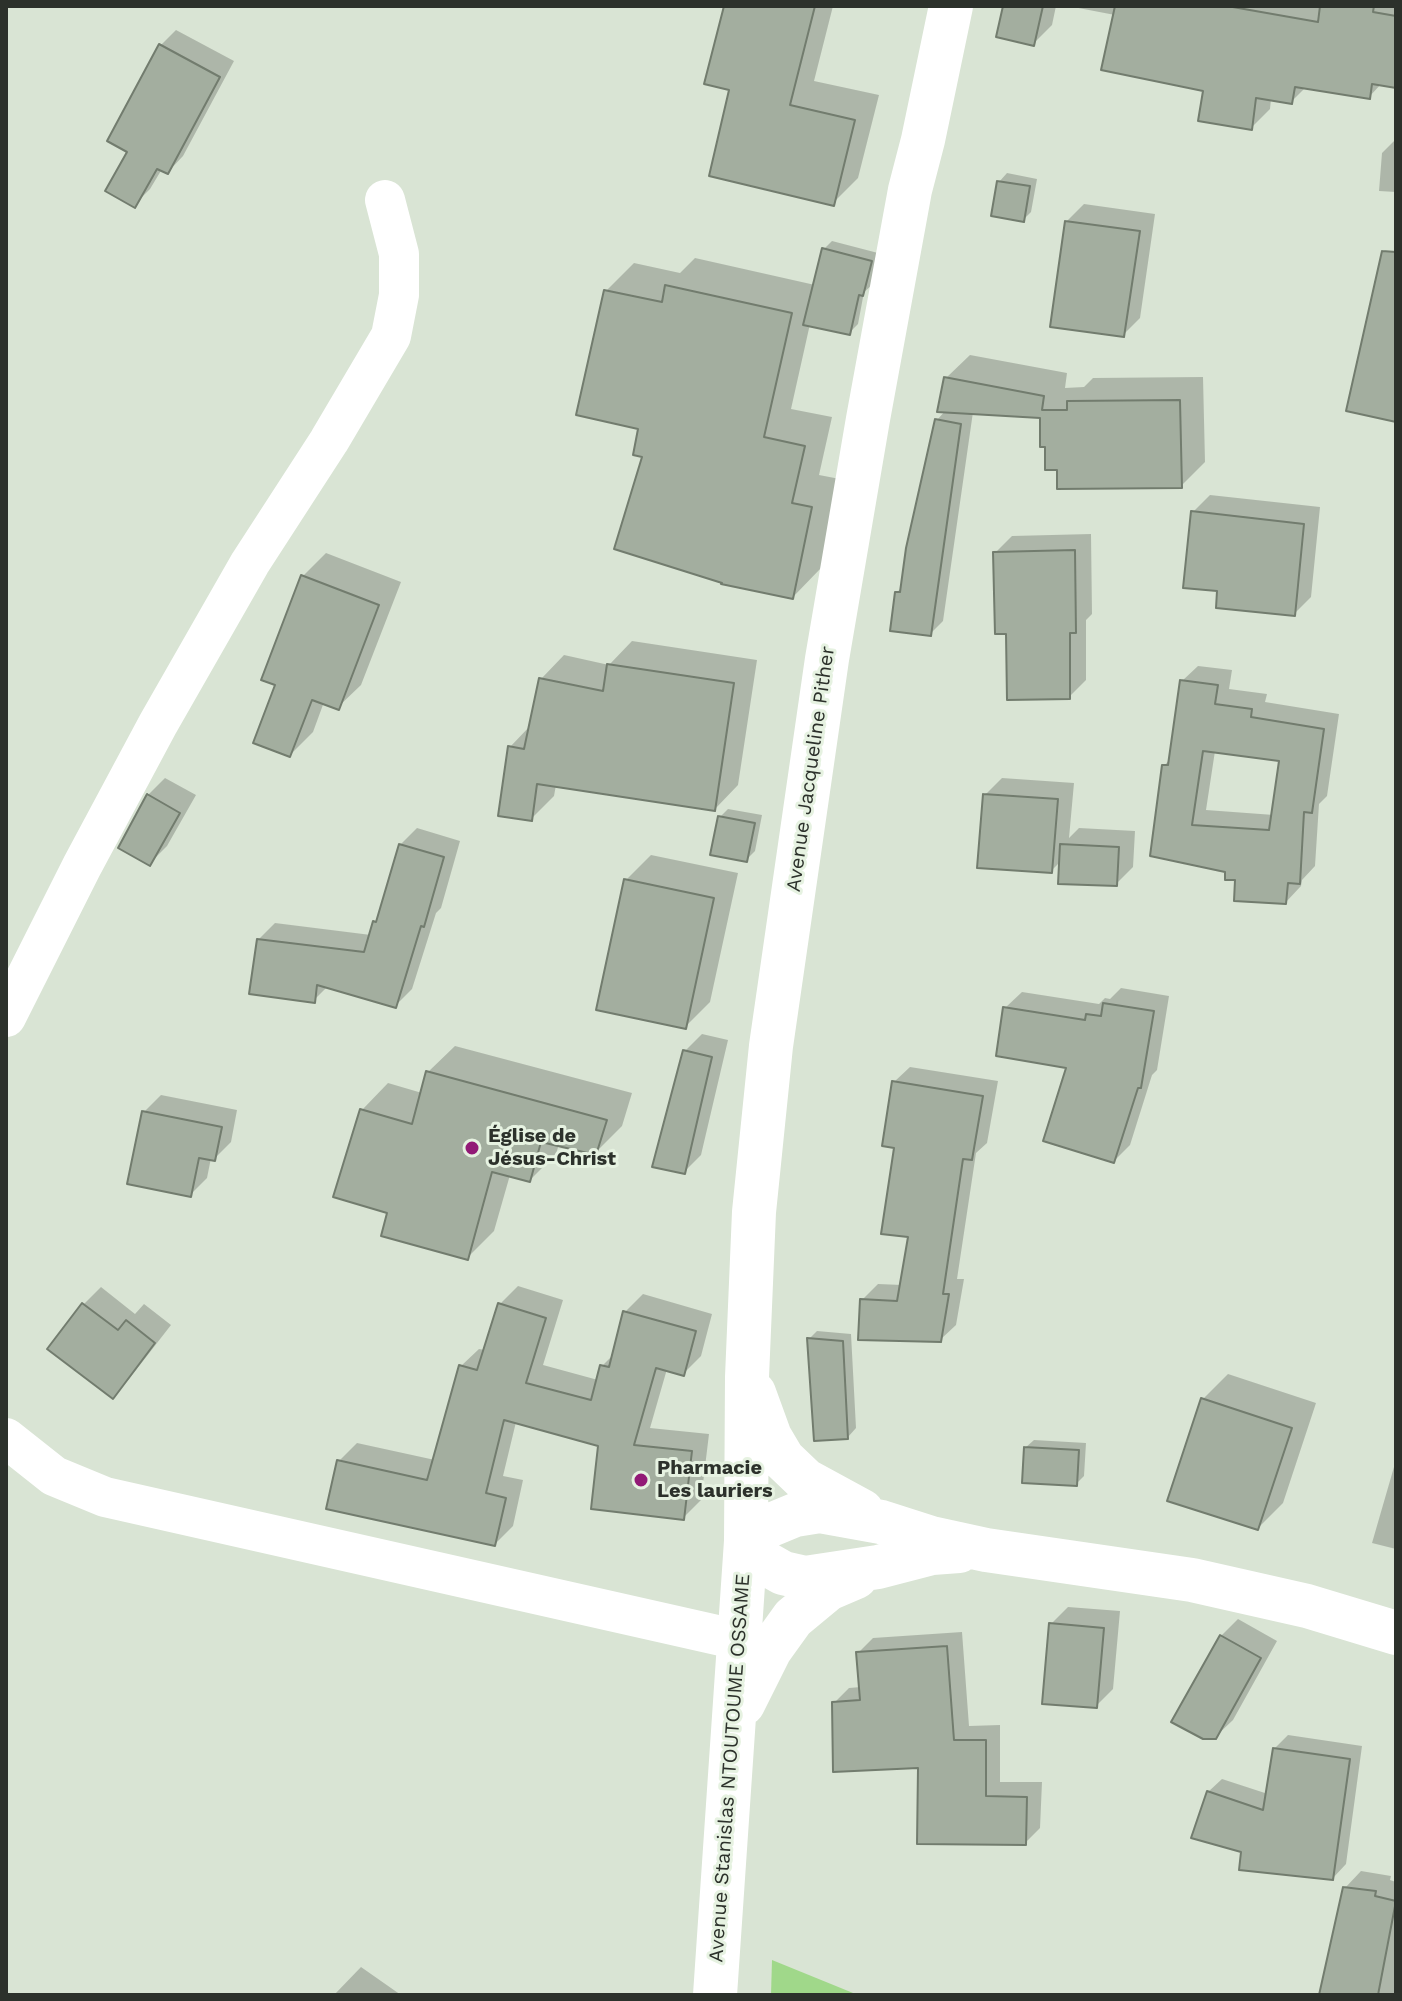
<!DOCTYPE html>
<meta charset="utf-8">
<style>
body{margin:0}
#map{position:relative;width:1402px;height:2001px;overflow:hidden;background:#d9e4d4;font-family:"Work Sans",sans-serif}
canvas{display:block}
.frame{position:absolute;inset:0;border:8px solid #2c312b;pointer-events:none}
</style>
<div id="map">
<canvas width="1402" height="2001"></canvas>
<div class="frame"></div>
</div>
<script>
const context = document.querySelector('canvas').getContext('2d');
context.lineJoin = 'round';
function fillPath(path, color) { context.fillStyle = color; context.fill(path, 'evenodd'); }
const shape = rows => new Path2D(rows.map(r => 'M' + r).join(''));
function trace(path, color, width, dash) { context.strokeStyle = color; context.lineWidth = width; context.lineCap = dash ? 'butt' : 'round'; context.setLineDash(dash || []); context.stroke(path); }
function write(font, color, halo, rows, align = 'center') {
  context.font = font + ' "Work Sans",sans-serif'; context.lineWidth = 6; context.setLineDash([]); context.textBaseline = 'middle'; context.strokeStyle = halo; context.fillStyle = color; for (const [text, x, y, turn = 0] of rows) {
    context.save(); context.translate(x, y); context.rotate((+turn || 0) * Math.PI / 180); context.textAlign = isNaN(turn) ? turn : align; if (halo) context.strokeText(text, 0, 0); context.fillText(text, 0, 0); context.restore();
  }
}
fillPath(shape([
 [772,1960,858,1995,771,1995]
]), '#a0d88a');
fillPath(shape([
 [726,6,833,6,814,81,879,95,858,178,833,203,732,89],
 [1005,6,1056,6,1052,25,1033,44],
 [1068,6,1396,6,1396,86,1382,83,1369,97,1307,86,1291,102,1271,99,1270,109,1251,128,1115,15],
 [176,30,234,61,183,156,168,172,162,169,150,189,134,205,160,46],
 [1396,139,1396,192,1379,191,1382,153],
 [1007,173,1037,179,1031,212,1023,220,999,182],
 [1084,204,1155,214,1140,318,1123,335,1067,221],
 [832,241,878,253,871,286,864,292,858,324,849,333,810,324,791,409,832,417,819,475,840,479,821,568,793,597,645,455,641,428,606,291,634,263,680,273,695,258,815,285,824,249],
 [970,355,1067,373,1065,388,1084,387,1093,378,1203,377,1205,462,1181,486,1042,416,973,412,943,621,930,634,897,592,903,587,937,420,946,410,946,378],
 [1210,495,1320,507,1311,597,1294,614,1219,589,1193,512],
 [1091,534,1092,614,1086,620,1086,680,1069,697,1008,632,995,553,1012,536],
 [326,553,401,582,361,685,338,707,324,702,313,732,290,755,277,684,303,576],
 [632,641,757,660,738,785,715,809,556,785,554,796,531,819,510,747,530,726,541,679,564,655,609,665],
 [1198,666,1232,670,1229,689,1267,694,1265,702,1339,714,1327,796,1319,804,1315,866,1302,880,1301,886,1286,902,1237,878,1227,871,1152,854,1164,766,1171,758,1182,681],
 [1215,751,1282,760,1274,815,1206,810],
 [165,778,196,795,167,846,150,863,148,795],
 [1002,778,1074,783,1069,838,1079,828,1135,831,1133,867,1116,884,1061,861,1051,871,985,795],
 [728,809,762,815,755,851,747,859,720,817],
 [417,828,460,841,441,908,436,913,412,989,395,1006,328,986,314,1000,258,940,275,923,371,935,375,922,379,918,400,845],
 [651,855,738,873,710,1002,685,1027,626,880],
 [1121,988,1169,996,1157,1070,1152,1075,1130,1145,1114,1161,1069,1066,1005,1008,1022,992,1099,1004,1105,998,1110,999],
 [702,1034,728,1040,701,1155,684,1172,685,1051],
 [455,1046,632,1093,622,1126,596,1152,559,1144,556,1154,530,1180,510,1175,494,1231,468,1257,389,1212,362,1110,388,1083,422,1093,428,1072],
 [910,1067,998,1081,987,1143,976,1153,957,1279,964,1279,956,1325,940,1340,862,1300,878,1284,902,1285,910,1236,896,1146,894,1082],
 [161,1095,237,1110,231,1142,214,1159,211,1158,207,1178,190,1195,144,1112],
 [518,1286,563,1300,543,1365,598,1380,602,1366,615,1353,625,1312,643,1294,712,1314,701,1356,683,1374,667,1369,650,1428,709,1434,701,1500,683,1518,600,1444,516,1422,503,1476,523,1480,513,1526,495,1544,339,1461,357,1443,435,1460,461,1366,479,1349,485,1350,500,1304],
 [101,1287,135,1314,144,1304,171,1325,129,1379,113,1396,50,1349,84,1304],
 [817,1331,851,1334,856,1428,848,1437,809,1339],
 [1228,1374,1316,1403,1283,1503,1258,1528,1203,1399],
 [1034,1440,1086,1443,1084,1476,1076,1484,1025,1448],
 [1396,1460,1396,1549,1372,1543],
 [1068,1607,1120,1611,1113,1689,1096,1706,1051,1624],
 [1238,1619,1277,1641,1233,1720,1215,1737,1221,1636],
 [962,1632,969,1726,1000,1725,1000,1782,1042,1782,1040,1828,1025,1843,834,1703,849,1688,861,1687,858,1653,873,1638],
 [1288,1735,1362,1746,1346,1864,1333,1878,1243,1850,1208,1792,1222,1779,1268,1794,1274,1749],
 [1361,1871,1391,1876,1390,1880,1396,1882,1396,1995,1321,1995,1345,1888],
 [361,1967,401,1995,334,1995]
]), '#0003');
const building = shape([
 [724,6,815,6,790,105,855,120,834,206,709,176,729,90,704,84,724,6],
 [1003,6,1043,6,1034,46,996,37,1003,6],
 [1115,6,1227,6,1318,22,1320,6,1374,6,1373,12,1396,16,1396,88,1372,84,1370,99,1295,87,1292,104,1256,98,1252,130,1198,121,1203,91,1101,70,1115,6],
 [159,44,220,77,168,174,157,169,135,208,105,191,127,152,107,141,159,44],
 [997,181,1030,186,1024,222,991,216,997,181],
 [1065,221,1140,231,1124,337,1050,327,1065,221],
 [822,248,872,261,863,296,859,295,850,335,803,325,822,248],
 [1382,251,1396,252,1396,422,1346,411,1382,251],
 [665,285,792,313,764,437,805,446,792,503,812,507,793,599,721,584,722,583,614,549,642,457,633,455,638,429,576,415,604,290,662,302,665,285],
 [944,377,1044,396,1042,410,1067,410,1067,401,1180,400,1182,488,1057,489,1057,470,1045,470,1045,447,1040,447,1040,418,937,412,944,377],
 [935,419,961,424,931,636,890,631,895,592,900,592,906,548,935,419],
 [1191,511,1304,524,1295,616,1216,608,1217,591,1183,588,1191,511],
 [1075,550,1076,633,1070,633,1070,699,1007,700,1006,634,995,634,993,552,1075,550],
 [301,575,379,605,339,710,312,700,290,757,253,743,275,685,261,680,301,575],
 [607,664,734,683,715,811,537,784,532,821,498,816,508,746,524,749,539,678,603,691,607,664],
 [1180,680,1218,685,1215,704,1252,709,1251,717,1324,729,1312,813,1304,812,1300,884,1288,883,1286,904,1234,901,1235,880,1225,880,1225,872,1150,856,1162,765,1168,765,1180,680],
 [1203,751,1279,761,1269,830,1192,825,1203,751],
 [147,794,180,813,150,866,118,848,147,794],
 [983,794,1058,799,1052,873,977,868,983,794],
 [718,816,755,823,747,862,710,855,718,816],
 [399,844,444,857,424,927,421,926,396,1008,317,985,315,1003,249,994,257,939,364,952,373,921,376,922,399,844],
 [1060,844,1119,847,1117,886,1058,884,1060,844],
 [624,879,714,898,686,1029,596,1010,624,879],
 [1103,1003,1154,1011,1141,1088,1138,1088,1114,1163,1043,1141,1066,1068,996,1056,1003,1007,1085,1020,1086,1014,1101,1016,1103,1003],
 [683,1050,712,1057,685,1174,652,1167,683,1050],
 [426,1071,607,1120,596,1155,541,1142,530,1182,492,1172,468,1260,381,1236,387,1213,333,1197,360,1109,412,1124,426,1071],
 [892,1081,983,1096,972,1160,963,1159,943,1294,949,1294,941,1342,858,1340,860,1299,897,1301,908,1237,881,1234,894,1148,882,1146,892,1081],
 [142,1111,222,1127,215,1161,199,1158,191,1197,127,1184,142,1111],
 [82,1303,118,1330,126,1320,155,1343,113,1399,47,1349,82,1303],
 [498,1303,546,1318,526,1383,591,1400,600,1365,609,1367,623,1311,696,1331,684,1376,656,1368,634,1445,692,1451,684,1520,591,1509,598,1446,504,1420,486,1493,506,1498,495,1546,326,1509,337,1460,427,1480,459,1365,477,1370,498,1303],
 [807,1338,843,1341,848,1439,814,1441,807,1338],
 [1201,1398,1292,1428,1258,1530,1167,1501,1201,1398],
 [1024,1447,1079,1450,1077,1486,1022,1483,1024,1447],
 [1049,1623,1104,1628,1097,1708,1042,1704,1049,1623],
 [1220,1635,1261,1658,1216,1739,1203,1739,1171,1722,1220,1635],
 [947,1646,954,1740,986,1740,986,1796,1027,1797,1026,1845,917,1844,918,1768,833,1772,832,1702,860,1700,856,1652,947,1646],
 [1273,1748,1350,1759,1333,1880,1239,1870,1241,1852,1191,1838,1207,1791,1263,1810,1273,1748],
 [1343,1887,1376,1891,1375,1896,1396,1901,1378,1995,1319,1995,1343,1887]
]);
fillPath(building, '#a3ae9f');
trace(building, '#727c6e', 2);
trace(shape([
 [6,1017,82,866,158,724,250,563,329,441,391,336,399,295,399,254,385,200],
 [6,1438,54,1476,105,1497,739,1640]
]), '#fff', 40);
trace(shape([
 [754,1393,770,1437,783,1459,805,1480,862,1511],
 [746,1541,766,1527,795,1515,820,1511,881,1522,931,1538,986,1550,1192,1580,1307,1606,1396,1633],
 [746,1541,760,1560,783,1573,805,1578,878,1567,932,1553,959,1551],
 [743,1704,770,1650,793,1618,828,1589,856,1577],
 [715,1995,746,1541,747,1377,754,1212,771,1046,827,659,868,419,910,190,923,140,951,6]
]), '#fff', 44);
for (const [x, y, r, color] of [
 [472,1148,8,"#921a76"],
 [641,1480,8,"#921a76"]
]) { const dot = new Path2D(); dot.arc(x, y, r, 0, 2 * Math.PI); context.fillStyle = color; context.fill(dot); trace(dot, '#e6f2e1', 3); }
write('20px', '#2c312b', '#e6f2e1', [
 ["Avenue Jacqueline Pither",811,769,-82],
 ["Avenue Stanislas NTOUTOUME OSSAME",730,1768,-86]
]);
write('bold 20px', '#2c312b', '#e6f2e1', [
 ["Église de",488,1136],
 ["Jésus-Christ",488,1159],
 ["Pharmacie",657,1468],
 ["Les lauriers",657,1491]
], 'left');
</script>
